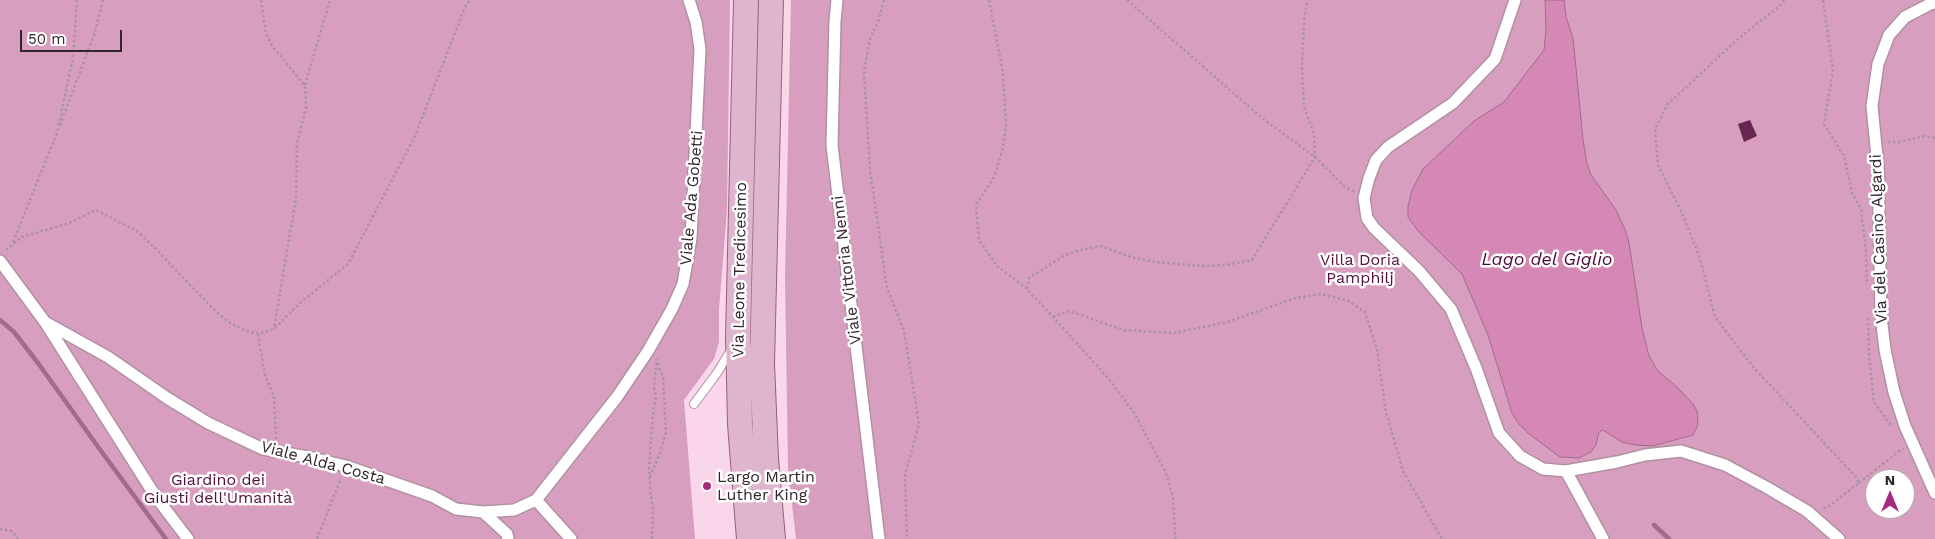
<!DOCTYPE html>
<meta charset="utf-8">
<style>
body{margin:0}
#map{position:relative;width:1935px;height:539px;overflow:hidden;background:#fad6ea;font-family:"Work Sans",sans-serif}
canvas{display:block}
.north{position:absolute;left:1865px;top:469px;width:50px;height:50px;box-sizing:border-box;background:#fff;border:1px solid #ada8ab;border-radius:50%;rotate:0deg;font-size:14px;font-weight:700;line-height:20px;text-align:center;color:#32252c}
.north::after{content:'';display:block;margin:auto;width:18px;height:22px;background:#a62b7e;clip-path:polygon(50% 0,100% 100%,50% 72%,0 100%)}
.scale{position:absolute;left:20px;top:30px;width:102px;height:22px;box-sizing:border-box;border:2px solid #32252c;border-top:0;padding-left:6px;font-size:15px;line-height:18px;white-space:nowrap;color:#32252c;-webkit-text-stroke:4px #fff;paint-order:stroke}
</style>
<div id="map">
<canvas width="1935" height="539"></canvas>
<div class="north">N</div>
<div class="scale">50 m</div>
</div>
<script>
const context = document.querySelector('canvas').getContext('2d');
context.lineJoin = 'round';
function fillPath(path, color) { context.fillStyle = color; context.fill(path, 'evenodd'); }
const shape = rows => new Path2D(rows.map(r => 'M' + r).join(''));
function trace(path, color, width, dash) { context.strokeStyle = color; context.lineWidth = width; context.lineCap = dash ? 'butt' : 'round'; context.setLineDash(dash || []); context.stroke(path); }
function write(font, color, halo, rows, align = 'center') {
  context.font = font + ' "Work Sans",sans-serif'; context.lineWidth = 5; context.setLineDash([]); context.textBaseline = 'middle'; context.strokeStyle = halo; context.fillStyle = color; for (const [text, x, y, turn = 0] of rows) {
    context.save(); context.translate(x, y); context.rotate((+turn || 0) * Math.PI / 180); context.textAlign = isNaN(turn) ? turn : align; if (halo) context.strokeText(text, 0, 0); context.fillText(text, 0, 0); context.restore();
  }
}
fillPath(shape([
 [0,0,730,0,727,210,719,309,719,342,714,359,684,400,695,539,0,539],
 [791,0,1935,0,1935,539,796,539,788,469,785,277],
 [1875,479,1905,479,1905,509,1875,509]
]), '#d89ebf');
const water = shape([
 [1545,0,1564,0,1566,17,1573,38,1583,140,1587,164,1591,175,1616,210,1626,232,1629,243,1642,328,1649,356,1658,371,1678,388,1693,404,1697,411,1698,419,1697,427,1693,435,1653,446,1635,445,1622,442,1603,430,1599,432,1596,445,1591,452,1579,458,1560,457,1529,434,1519,424,1512,413,1488,335,1462,274,1418,231,1408,217,1408,206,1412,190,1423,169,1474,121,1504,102,1544,50,1546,30,1545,0]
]);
fillPath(water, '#d588b5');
trace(water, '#a46a8c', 1);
trace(shape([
 [0,320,14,332,38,363,101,451,166,539],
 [1654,525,1669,539]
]), '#a46a8c', 4.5);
fillPath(shape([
 [1750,120,1757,136,1744,142,1738,124]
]), '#692551');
const service = shape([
 [694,404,717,373,731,350]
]);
const pedestrian = shape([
 [837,0,835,21,832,145,879,539],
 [1515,0,1495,59,1453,103,1388,147,1376,160,1369,178,1364,198,1367,218,1374,228,1419,271,1451,309,1476,368,1499,433,1520,456,1543,469,1566,471,1617,462,1645,455,1681,451,1725,465,1766,487,1807,511,1839,539],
 [1935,3,1930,4,1905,17,1889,35,1878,64,1872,106,1878,167,1881,316,1885,350,1894,392,1905,426,1935,493],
 [0,261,45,322,156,497,188,539],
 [45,322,108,357,167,398,208,423,263,449,308,457,346,466,432,496,456,509,483,512,514,510,536,500,617,397,648,351,672,309,683,284,691,238,700,49,696,22,689,0],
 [1566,471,1603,539],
 [536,500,571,539],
 [483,512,507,534,508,539]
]);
const primary = shape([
 [746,0,738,337,740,424,749,539],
 [771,0,762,363,766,459,773,539]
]);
trace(service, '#b190a2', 10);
trace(pedestrian, '#b190a2', 14);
trace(primary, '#94617f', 26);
trace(shape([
 [261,0,266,34,273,47,305,86,306,108,297,143,296,198,274,329],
 [884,0,879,19,870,39,864,71,870,170,887,288,904,331,919,424,905,475,907,539],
 [989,0,1003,73,1006,125,1003,148,994,177,976,205,979,240,997,266,1027,289,1053,317,1108,378,1135,414,1166,473,1173,498,1175,539],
 [1127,0,1262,118,1315,157,1344,186,1355,192],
 [1784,0,1782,4,1738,39,1668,104,1655,129,1658,165,1681,211,1700,258,1715,317,1754,368,1856,477,1859,483,1828,507,1823,508],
 [1823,0,1833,71,1824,124,1844,156,1852,193,1861,209,1866,251,1867,285],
 [305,85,330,0],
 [60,125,94,35,103,0],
 [1888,142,1899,142,1925,136,1935,138],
 [13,242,57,133,73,58,77,0],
 [6,250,22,237,69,223,96,210,137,231,157,250,213,309,230,323,246,331,258,334,274,329,301,302,348,264,415,136,465,7,470,0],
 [1027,289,1029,278,1065,255,1080,250,1101,246,1131,257,1155,262,1202,266,1226,265,1252,260,1315,157,1314,134,1304,107,1302,66,1304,23,1307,0],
 [1053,317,1069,311,1124,330,1174,333,1227,322,1296,298,1321,294,1349,301,1365,312,1377,350,1386,412,1403,471,1442,539],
 [1868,318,1869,355,1874,402,1891,425],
 [258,334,265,376,274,396,276,440],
 [650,477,660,453,666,432,663,377,657,362],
 [1859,483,1903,448],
 [0,529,12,531,18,539],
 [317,539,341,478],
 [652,539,653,511,650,487,649,469,652,425,654,405,656,401,654,386,657,359]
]), '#ad92a1', 2.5, [2.5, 2.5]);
trace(service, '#fff', 8);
trace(pedestrian, '#fff', 11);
trace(primary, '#dfb4cd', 24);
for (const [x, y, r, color] of [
 [707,486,5,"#a62b7e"]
]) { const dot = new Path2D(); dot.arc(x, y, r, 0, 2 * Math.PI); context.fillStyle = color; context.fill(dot); trace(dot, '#fff', 2); }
write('16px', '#32252c', '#fff', [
 ["Viale Ada Gobetti",692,198,-85],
 ["Via del Casino Algardi",1879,239,-92],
 ["Via Leone Tredicesimo",740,270,-89],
 ["Viale Vittoria Nenni",847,270,-97],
 ["Viale Alda Costa",323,463,15]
]);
write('16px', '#540f3e', '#fff', [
 ["Villa Doria",1360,260],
 ["Pamphilj",1360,278],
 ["Giardino dei",218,480],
 ["Giusti dell'Umanità",218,498]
]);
write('16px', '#32252c', '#fff', [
 ["Largo Martin",717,477],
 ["Luther King",717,495]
], 'left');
write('italic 18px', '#4d0738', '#fff', [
 ["Lago del Giglio",1547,260]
]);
</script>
